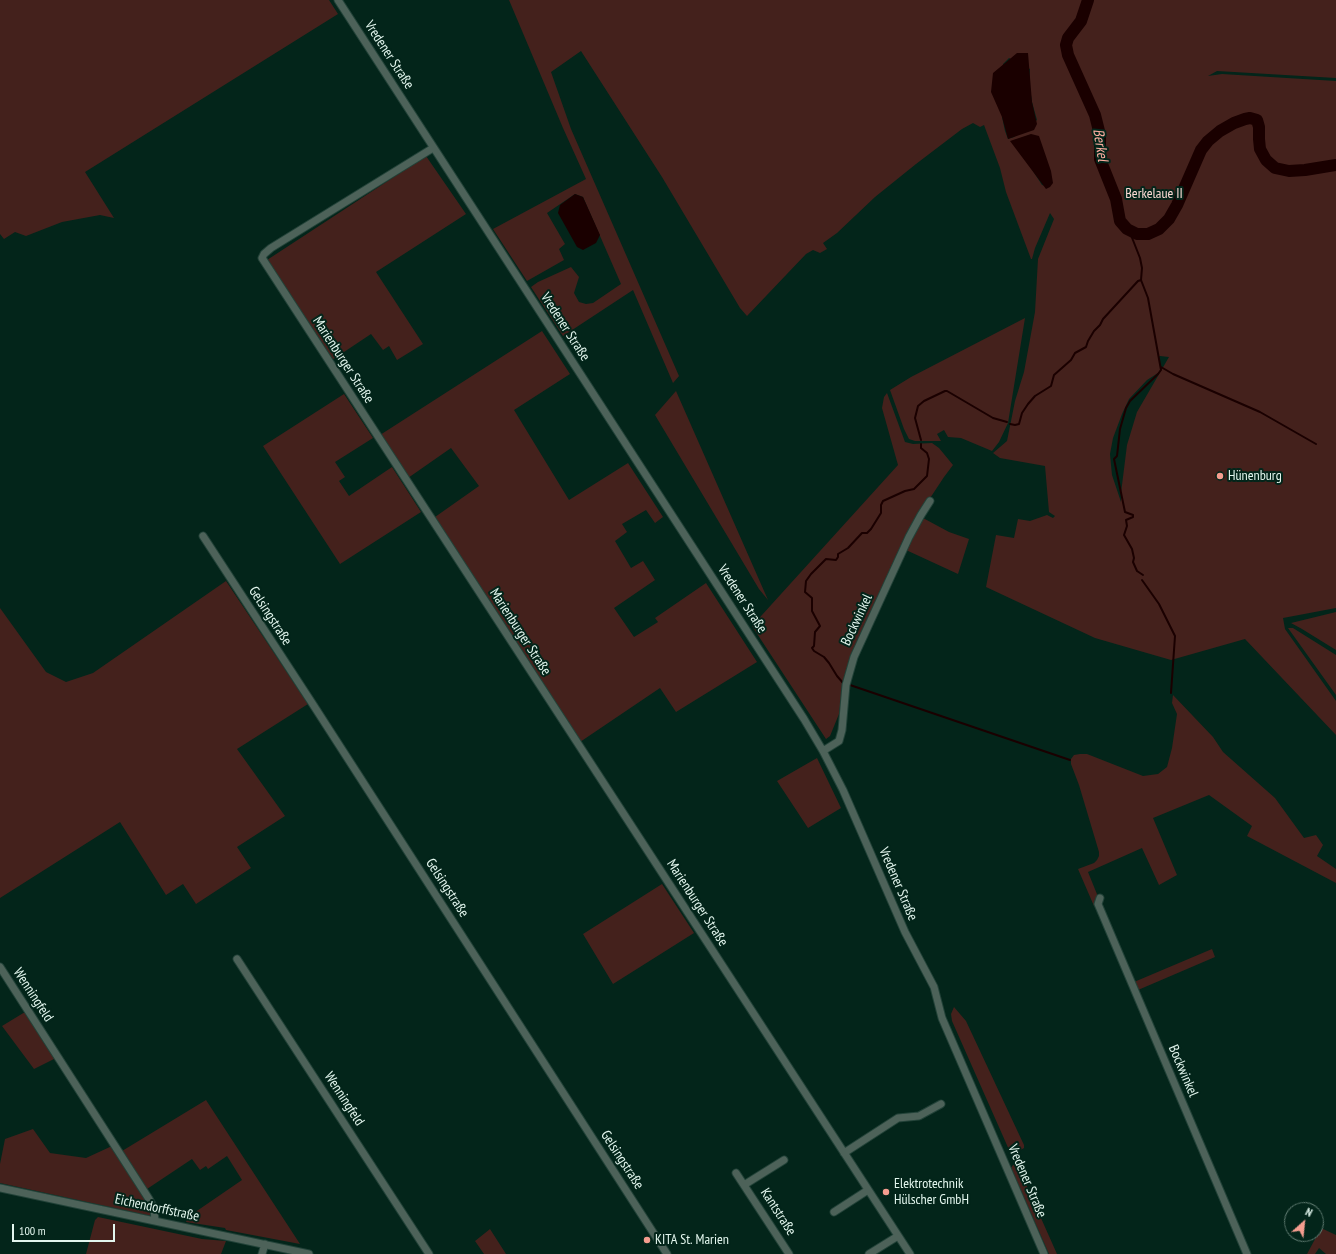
<!DOCTYPE html>
<meta charset="utf-8">
<style>
body{margin:0}
#map{position:relative;width:1336px;height:1254px;overflow:hidden;background:#03251a;font-family:"PT Sans Narrow",sans-serif}
canvas{display:block}
.north{position:absolute;left:1284px;top:1202px;width:40px;height:40px;box-sizing:border-box;background:#03251a;border:1px solid #5d796f;border-radius:50%;rotate:27deg;font-size:11px;font-weight:700;line-height:16px;text-align:center;color:#e3f6ee}
.north::after{content:'';display:block;margin:auto;width:14px;height:18px;background:#f59d8f;clip-path:polygon(50% 0,100% 100%,50% 72%,0 100%)}
.scale{position:absolute;left:12px;top:1224px;width:103px;height:18px;box-sizing:border-box;border:2px solid #e3f6ee;border-top:0;padding-left:5px;font-size:12px;line-height:14px;white-space:nowrap;color:#e3f6ee;-webkit-text-stroke:3px #03251a;paint-order:stroke}
</style>
<div id="map">
<canvas width="1336" height="1254"></canvas>
<div class="north">N</div>
<div class="scale">100 m</div>
</div>
<script>
const context = document.querySelector('canvas').getContext('2d');
context.lineJoin = 'round';
function fillPath(path, color) { context.fillStyle = color; context.fill(path, 'evenodd'); }
const shape = rows => new Path2D(rows.map(r => 'M' + r).join(''));
function trace(path, color, width, dash) { context.strokeStyle = color; context.lineWidth = width; context.lineCap = dash ? 'butt' : 'round'; context.setLineDash(dash || []); context.stroke(path); }
function write(font, color, halo, rows, align = 'center') {
  context.font = font + ' "PT Sans Narrow",sans-serif'; context.lineWidth = 4; context.setLineDash([]); context.textBaseline = 'middle'; context.strokeStyle = halo; context.fillStyle = color; for (const [text, x, y, turn = 0] of rows) {
    context.save(); context.translate(x, y); context.rotate((+turn || 0) * Math.PI / 180); context.textAlign = isNaN(turn) ? turn : align; if (halo) context.strokeText(text, 0, 0); context.fillText(text, 0, 0); context.restore();
  }
}
fillPath(shape([
 [0,0,329,0,338,14,85,172,114,218,100,215,62,222,26,236,15,232,4,239,0,234],
 [509,0,1336,0,1336,78,1217,71,1208,76,1222,74,1336,81,1336,608,1283,618,1285,629,1336,701,1336,735,1245,639,1171,660,1095,638,986,587,996,535,1014,538,1018,519,1030,521,1047,515,1053,518,1055,516,1049,512,1045,466,1000,458,993,453,1007,441,1015,401,1024,372,1035,312,1038,259,1054,219,1050,213,1035,248,1032,259,1031,259,1006,192,1000,168,984,125,980,127,973,123,962,129,916,164,875,197,837,233,823,243,827,249,820,253,813,250,806,254,747,316,740,308,662,177,581,51,551,72,571,129,679,376,673,383,633,290,563,336,531,287,538,282,571,267,579,277,574,293,579,302,586,304,593,303,621,284,583,197,575,194,547,213,565,244,559,249,564,260,527,281,493,229,586,179,563,128],
 [1009,58,1030,69,1029,81,1032,102,1037,120,1014,137,1008,139,1005,131,1002,117,1003,64],
 [1011,141,1050,187,1042,185,1031,168],
 [1160,356,1169,357,1137,412,1127,445,1121,493,1121,502,1112,475,1111,465,1110,454,1113,438,1122,414,1129,399,1147,380,1158,373,1160,370,1161,367,1158,357],
 [426,156,466,214,376,272,423,344,397,360,389,346,383,350,371,334,332,360,267,260],
 [1025,318,1008,423,999,442,992,451,961,438,948,437,944,430,937,434,941,441,915,441,909,439,904,429,890,390,911,377],
 [542,331,570,374,514,410,569,500,628,463,663,517,655,523,646,510,622,524,627,532,615,541,631,568,643,561,655,580,614,608,634,637,658,622,655,618,706,583,757,662,676,712,660,688,580,742,435,517,479,486,451,448,408,478,380,435],
 [676,391,768,600,759,589,655,415],
 [887,393,905,442,913,444,932,443,939,448,953,465,944,477,913,524,859,637,842,690,839,714,830,736,826,739,752,626,898,465,882,408,884,397],
 [344,394,373,438,335,462,345,477,339,481,349,496,392,467,421,512,340,564,263,446],
 [923,518,949,532,969,539,958,574,906,550],
 [226,581,308,704,237,749,285,816,237,847,251,868,196,904,183,884,166,895,120,822,0,898,0,608,46,672,66,682,93,673],
 [1336,612,1336,650,1302,629,1291,623],
 [1288,628,1293,628,1336,655,1336,695],
 [1173,695,1213,737,1223,752,1275,798,1304,838,1316,835,1323,845,1317,856,1336,869,1336,883,1247,836,1252,826,1209,795,1153,818,1177,875,1159,885,1142,848,1088,872,1103,909,1094,906,1078,869,1094,863,1097,860,1099,856,1099,852,1079,785,1071,764,1071,759,1074,755,1080,754,1087,754,1143,776,1158,774,1167,767,1172,748,1177,714,1172,703],
 [817,758,841,808,808,828,777,781],
 [662,884,694,933,613,984,583,934],
 [1212,949,1215,957,1138,990,1134,982],
 [954,1007,966,1021,1024,1145,1024,1148,1014,1154,1010,1152,952,1021,951,1014],
 [25,1012,56,1058,34,1069,2,1026],
 [206,1100,300,1244,226,1230,225,1228,186,1222,188,1217,242,1180,227,1156,208,1169,206,1166,200,1170,192,1159,147,1189,122,1151],
 [33,1129,50,1153,86,1158,112,1146,151,1209,151,1216,0,1183,0,1164,5,1139],
 [1018,1163,1028,1189,1057,1254,1049,1254,1011,1168,1013,1165],
 [98,1217,202,1239,226,1241,221,1254,86,1254,95,1220],
 [1321,1228,1336,1235,1336,1254,1326,1254,1319,1248,1315,1254,1307,1254],
 [490,1229,506,1254,484,1254,475,1241]
]), '#44211c');
fillPath(shape([
 [1017,53,1028,53,1032,102,1037,124,1034,130,1008,139,1002,117,991,92,993,73],
 [1031,134,1039,136,1051,171,1053,183,1050,187,1046,189,1010,141],
 [575,194,583,197,600,235,596,243,583,250,577,247,558,213,560,205]
]), '#1a0000');
trace(shape([
 [1129,230,1140,258,1142,268,1141,280,1148,298,1161,370,1158,374,1130,401,1126,408,1120,429,1117,456,1114,459,1125,512,1133,515,1133,517,1126,520,1127,526,1124,535,1132,549,1134,558,1133,562,1137,571,1143,575],
 [1161,367,1173,374,1260,412,1316,444],
 [1010,424,1015,425,1019,424,1022,413,1028,404,1035,396,1051,386,1054,375,1071,360,1075,353,1086,347,1088,341,1094,331,1100,325,1103,319,1138,281,1141,280],
 [921,440,915,418,918,406,924,401,945,391,947,391,993,418,1007,422],
 [1142,580,1159,604,1175,636,1171,693],
 [844,684,837,676,829,663,824,657,814,651,812,648,814,646,815,632,820,626,812,611,812,598,805,592,806,581,811,574,826,559,836,560,838,557,838,554,848,548,862,533,867,533,871,529,881,513,881,505,883,501,905,491,914,489,927,476,929,459,927,453,921,448,921,444],
 [850,685,1070,760]
]), '#1a0000', 2);
trace(shape([
 [1088,0,1081,21,1068,38,1066,45,1068,55,1095,115,1100,135,1100,159,1116,199,1120,221,1127,229,1137,234,1148,234,1159,229,1169,219,1177,205,1201,150,1208,141,1220,131,1234,123,1245,119,1250,118,1257,120,1259,127,1259,139,1260,149,1266,160,1275,168,1289,171,1305,170,1336,165]
]), '#1a0000', 12);
const minor = shape([
 [338,0,804,719,823,751,843,790,905,932,934,987,942,1018,1044,1254],
 [433,148,271,248,264,254,262,258,910,1254],
 [203,536,312,703,667,1254],
 [823,751,839,741,842,730,846,685,854,657,909,537,921,515,930,501],
 [1100,898,1098,904,1247,1254],
 [237,959,429,1254],
 [0,967,149,1199,154,1208,155,1221],
 [844,1153,898,1118,919,1116,941,1104],
 [736,1173,789,1254],
 [744,1185,784,1160],
 [0,1188,309,1254],
 [834,1212,868,1190],
 [262,1254,265,1244],
 [869,1254,898,1236]
]);
trace(minor, '#224238', 9);
trace(minor, '#4d6259', 7);
for (const [x, y, r, color] of [
 [1220,476,4,"#f59d8f"],
 [886,1192,4,"#f59d8f"],
 [647,1240,4,"#f59d8f"]
]) { const dot = new Path2D(); dot.arc(x, y, r, 0, 2 * Math.PI); context.fillStyle = color; context.fill(dot); trace(dot, '#03251a', 1.5); }
write('14px', '#e3f6ee', '#03251a', [
 ["Vredener Straße",389,55,57],
 ["Vredener Straße",565,327,57],
 ["Marienburger Straße",343,360,57],
 ["Vredener Straße",742,599,57],
 ["Gelsingstraße",270,616,57],
 ["Bockwinkel",857,620,-65],
 ["Marienburger Straße",520,632,57],
 ["Vredener Straße",898,884,67],
 ["Gelsingstraße",447,888,57],
 ["Marienburger Straße",697,903,57],
 ["Wenningfeld",33,995,57],
 ["Bockwinkel",1183,1071,67],
 ["Wenningfeld",344,1099,57],
 ["Gelsingstraße",622,1160,57],
 ["Vredener Straße",1027,1181,67],
 ["Eichendorffstraße",157,1208,12],
 ["Kantstraße",778,1212,57]
]);
write('14px', '#fcdad4', '#03251a', [
 ["Berkelaue II",1154,194]
]);
write('14px', '#e3f6ee', '#03251a', [
 ["Hünenburg",1228,476],
 ["Elektrotechnik",894,1184],
 ["Hülscher GmbH",894,1200],
 ["KITA St. Marien",655,1240]
], 'left');
write('italic 15px', '#feaea1', '#03251a', [
 ["Berkel",1100,145,81]
]);
</script>
